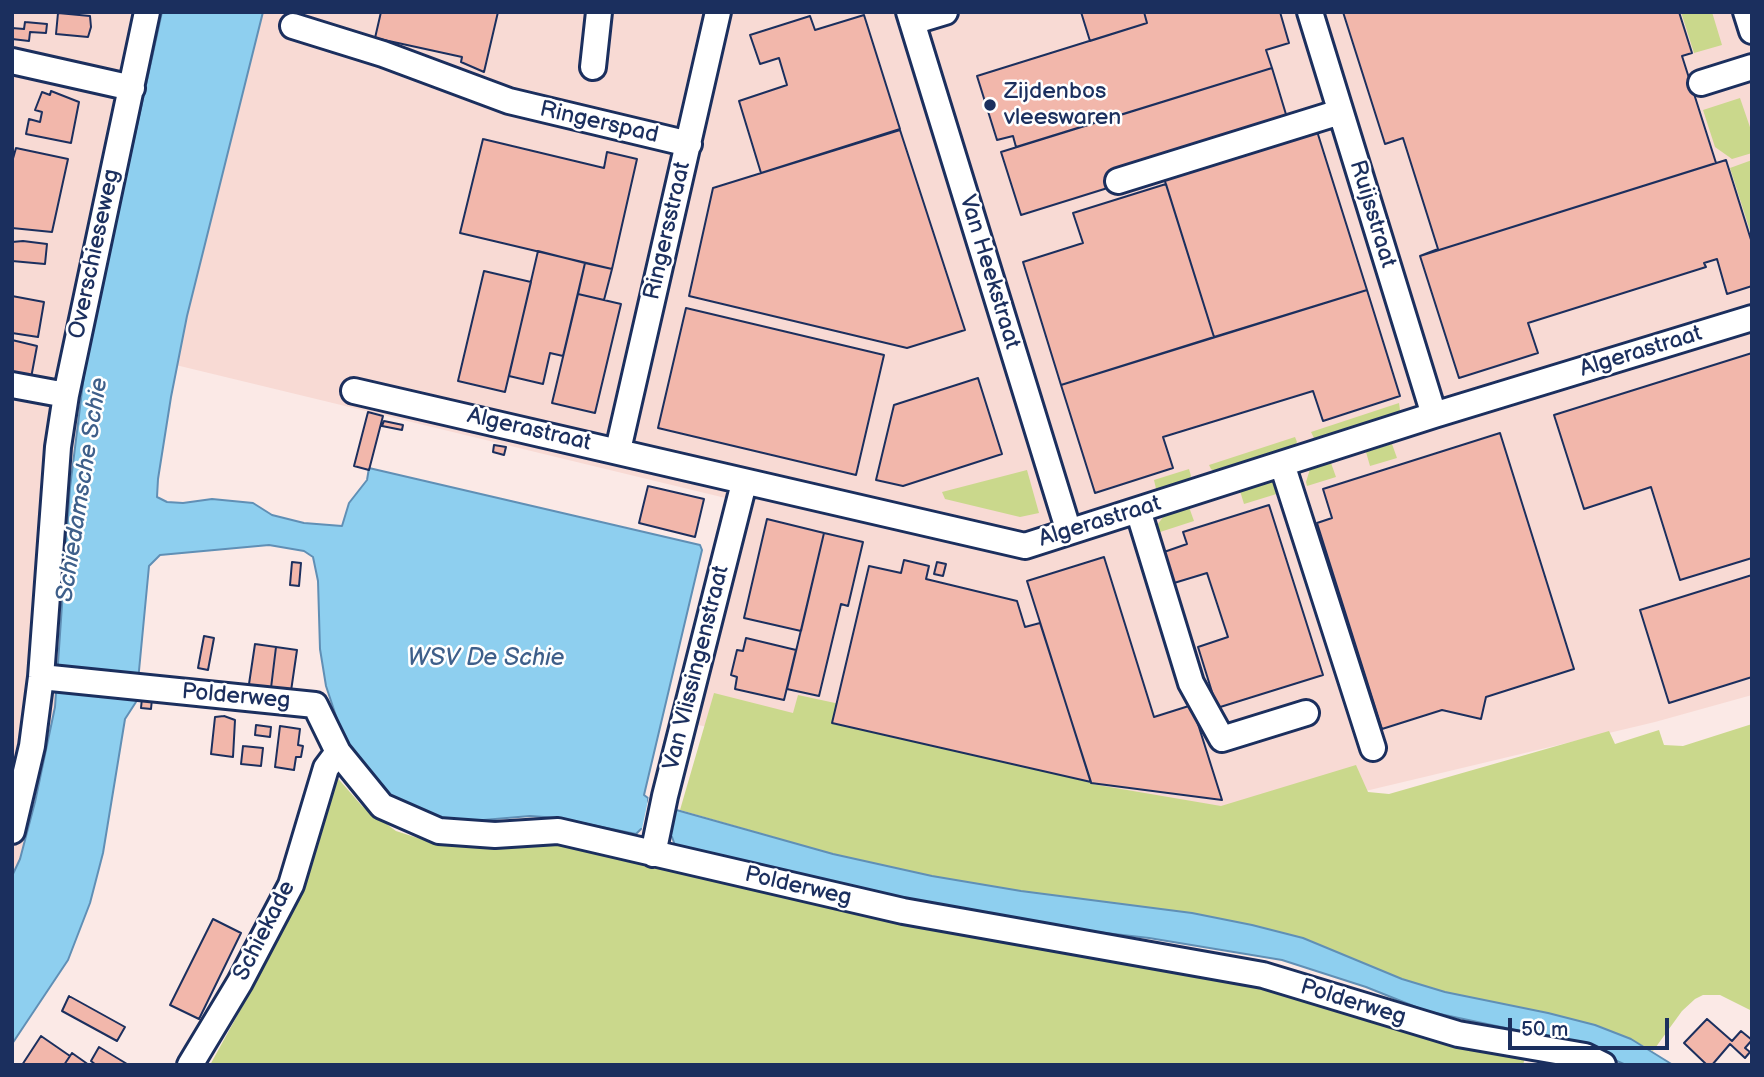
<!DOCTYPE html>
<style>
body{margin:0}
#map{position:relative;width:1764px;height:1077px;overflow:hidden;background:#fbe9e6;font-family:"Balsamiq Sans",sans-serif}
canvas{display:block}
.frame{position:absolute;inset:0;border:14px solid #1b2f5e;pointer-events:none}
.scale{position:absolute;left:1508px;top:1018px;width:161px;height:32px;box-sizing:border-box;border:4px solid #1b2f5e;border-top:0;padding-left:9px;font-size:21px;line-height:24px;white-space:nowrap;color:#1b2f5e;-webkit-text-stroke:5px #fff;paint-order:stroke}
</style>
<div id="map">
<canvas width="1764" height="1077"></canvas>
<div class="frame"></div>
<div class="scale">50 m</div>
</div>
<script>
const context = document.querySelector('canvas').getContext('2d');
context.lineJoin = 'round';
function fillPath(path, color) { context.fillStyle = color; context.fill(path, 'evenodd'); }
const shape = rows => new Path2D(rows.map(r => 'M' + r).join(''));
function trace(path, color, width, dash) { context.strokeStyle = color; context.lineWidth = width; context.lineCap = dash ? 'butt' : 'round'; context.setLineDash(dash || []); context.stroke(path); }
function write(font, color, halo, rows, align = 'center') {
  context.font = font + ' "Balsamiq Sans",sans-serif'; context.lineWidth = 5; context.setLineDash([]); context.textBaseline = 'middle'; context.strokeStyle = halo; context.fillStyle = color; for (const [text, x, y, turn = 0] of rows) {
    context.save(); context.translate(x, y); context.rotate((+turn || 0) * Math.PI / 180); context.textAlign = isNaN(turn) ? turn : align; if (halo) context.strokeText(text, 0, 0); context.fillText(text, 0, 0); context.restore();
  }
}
fillPath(shape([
 [12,12,1752,12,1752,695,1655,722,1206,829,698,725,742,502,122,352,72,707,12,924]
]), '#f8dad4');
fillPath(shape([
 [1681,12,1712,12,1722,45,1694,53],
 [1740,98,1752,133,1752,153,1732,159,1715,147,1703,110],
 [1752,160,1752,237,1730,168],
 [1399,403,1400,410,1396,418,1322,441,1314,438,1311,432],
 [1295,437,1297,442,1293,449,1218,473,1211,469,1209,465],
 [1392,444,1397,458,1370,466,1366,452],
 [1331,463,1336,477,1307,486,1306,482,1310,469],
 [1189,469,1191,476,1185,484,1157,493,1154,480],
 [1027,470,1039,513,1020,517,945,499,942,492],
 [1271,481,1283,492,1244,504,1240,491],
 [1189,507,1194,521,1157,533,1158,524,1163,517],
 [714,693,793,713,798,695,1058,751,1082,769,1092,784,1221,806,1356,765,1368,792,1389,794,1609,731,1615,744,1659,730,1664,745,1683,746,1752,724,1752,1011,1720,995,1703,995,1695,999,1682,1011,1653,1051,1631,1039,1595,1025,1548,1013,1445,992,1402,979,1303,938,1252,925,1192,913,1021,891,932,876,833,854,680,810],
 [328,767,362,806,396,831,427,841,448,843,552,838,1147,957,1526,1054,1523,1065,210,1065,242,1007,268,954]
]), '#cad88c');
const water = shape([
 [162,12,263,12,187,316,171,397,158,479,157,497,167,502,183,503,212,499,253,503,272,515,304,523,342,526,349,503,367,480,369,468,700,545,702,550,644,795,648,798,648,802,833,854,932,876,1021,891,1192,913,1252,925,1303,938,1402,979,1445,992,1548,1013,1595,1025,1631,1039,1673,1065,1626,1065,1576,1043,1426,1011,1366,987,1282,960,1149,938,1000,921,677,851,672,837,641,829,636,834,558,818,530,816,472,821,440,821,408,810,382,790,356,757,338,722,326,686,320,649,318,581,313,557,304,551,269,545,160,555,149,566,136,702,125,719,103,853,90,903,68,960,12,1044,12,876,20,859,35,802,55,707,70,488,84,375,101,289,162,12]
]);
fillPath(water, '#8ecfef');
trace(water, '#608fb5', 2);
fillPath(shape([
 [649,796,652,799,678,805,670,842,670,840,641,833]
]), '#fbe9e6');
const building = shape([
 [381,12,498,12,484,72,461,62,462,57,375,38,381,12],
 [1081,12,1144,12,1147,23,1090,41,1081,12],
 [1144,12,1280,12,1289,43,1266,50,1272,68,1016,147,1013,136,997,140,977,76,1147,23,1144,12],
 [1343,12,1679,12,1692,53,1682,56,1716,163,1420,256,1438,249,1403,138,1385,144,1343,12],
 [58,13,90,16,91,27,88,37,56,34,58,13],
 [864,15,900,129,761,173,739,101,787,85,779,58,760,64,750,35,810,16,815,30,864,15],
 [25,22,47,24,46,33,30,32,29,41,12,39,12,28,24,29,25,22],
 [1272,68,1288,121,1110,172,1114,186,1021,215,1001,152,1272,68],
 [51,91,79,102,71,143,26,134,29,119,40,122,42,112,35,110,42,92,50,95,51,91],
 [1316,128,1367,290,1214,337,1163,175,1316,128],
 [900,130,965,330,907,348,689,296,713,188,900,130],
 [483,139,604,168,607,152,637,159,612,269,460,233,483,139],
 [16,148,68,159,52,232,12,228,12,162,16,148],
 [1726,160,1752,243,1752,286,1727,294,1717,259,1704,263,1706,267,1528,323,1538,353,1459,378,1420,256,1726,160],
 [1166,184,1214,337,1061,385,1023,262,1083,243,1073,213,1166,184],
 [23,241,47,244,45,264,12,261,12,242,23,241],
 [538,251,585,263,563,356,550,353,543,384,509,376,538,251],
 [585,263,612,269,604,300,578,294,585,263],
 [484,271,531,282,505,392,458,381,484,271],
 [1367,290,1400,396,1323,421,1313,391,1163,437,1173,468,1095,493,1061,385,1367,290],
 [578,294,621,304,595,413,552,403,578,294],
 [12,296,44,302,38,337,12,333,12,296],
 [686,308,884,355,856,475,658,428,686,308],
 [12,340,37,346,31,378,12,374,12,340],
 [1752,353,1752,558,1680,580,1651,487,1584,509,1554,415,1752,353],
 [978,378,1002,454,903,486,876,480,894,405,978,378],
 [368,412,383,416,369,470,354,466,368,412],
 [384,421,403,425,402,430,382,426,384,421],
 [1500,433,1574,669,1486,697,1481,719,1442,710,1382,729,1317,523,1332,518,1323,489,1500,433],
 [494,445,506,447,504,455,493,452,494,445],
 [648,486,704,499,695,537,639,523,648,486],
 [1269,505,1323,675,1217,708,1198,647,1228,637,1207,573,1174,583,1164,552,1187,544,1183,532,1269,505],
 [767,519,824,533,801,631,744,618,767,519],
 [824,533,863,542,848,606,841,604,819,696,787,689,824,533],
 [1104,557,1154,717,1192,705,1222,800,1091,783,1027,581,1104,557],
 [904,560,929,566,926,579,1017,601,1025,627,1040,623,1091,782,832,723,869,566,901,573,904,560],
 [292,562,301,563,299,586,290,585,292,562],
 [937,562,946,564,943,576,934,574,937,562],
 [1752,575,1752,677,1669,703,1640,610,1752,575],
 [204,636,214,638,208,670,198,668,204,636],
 [746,638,796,650,784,700,735,689,737,677,731,675,737,650,743,651,746,638],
 [255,644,276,647,271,688,253,687,249,684,255,644],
 [276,647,297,650,291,691,281,691,280,689,271,688,276,647],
 [142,698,152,699,151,709,141,708,142,698],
 [224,716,235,720,233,757,211,754,215,717,224,716],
 [256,725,271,727,270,737,255,735,256,725],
 [280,726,300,729,298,745,303,746,301,757,296,757,294,770,275,767,280,726],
 [243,746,263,748,261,766,241,764,243,746],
 [213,919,241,933,199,1019,170,1005,213,919],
 [69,996,125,1027,117,1041,62,1011,69,996],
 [1707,1019,1732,1041,1741,1031,1752,1040,1745,1048,1750,1052,1745,1058,1730,1044,1712,1065,1707,1065,1684,1043,1707,1019],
 [41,1036,70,1056,64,1065,22,1065,41,1036],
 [99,1047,127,1064,126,1065,96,1065,91,1061,99,1047],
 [72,1053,89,1065,64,1065,72,1053]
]);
fillPath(building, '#f2b7ab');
trace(building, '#1b2f5e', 2);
const minor = shape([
 [909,12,1069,532],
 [1310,12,1434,415],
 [1746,12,1752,31],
 [912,22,945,12],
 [293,26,383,54,509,101,689,144],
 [12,61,132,88],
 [593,67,599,12],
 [1701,83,1752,67],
 [1118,181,1340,112],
 [12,385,66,395],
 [354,391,1025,546,1434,415,1752,318],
 [618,450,718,12],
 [1282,464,1373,748],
 [1138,510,1191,683,1222,739,1306,713],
 [41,677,315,705,338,752,382,806,439,831,495,835,558,831,903,911,1263,975,1458,1034,1585,1056,1603,1065],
 [12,831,32,746,41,677,58,447,66,395,147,12],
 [653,854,665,796,744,483],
 [190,1065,240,982,291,885,326,768,338,752]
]);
trace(minor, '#1b2f5e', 30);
trace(minor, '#fff', 24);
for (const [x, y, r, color] of [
 [990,105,7,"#1b2f5e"]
]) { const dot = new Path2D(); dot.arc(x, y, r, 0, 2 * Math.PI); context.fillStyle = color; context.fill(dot); trace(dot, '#fff', 2.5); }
write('23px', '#1b2f5e', '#fff', [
 ["Zijdenbos",1004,92],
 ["vleeswaren",1004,118]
], 'left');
write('23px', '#1b2f5e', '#fff', [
 ["Ringerspad",599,123,13],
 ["Ruijsstraat",1372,214,73],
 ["Ringersstraat",668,231,-77],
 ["Overschieseweg",95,254,-78],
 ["Van Heekstraat",989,272,73],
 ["Algerastraat",1641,352,-17],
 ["Algerastraat",529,430,13],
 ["Algerastraat",1100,522,-17],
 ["Van Vlissingenstraat",697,668,-76],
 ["Polderweg",236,697,5],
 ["Polderweg",798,887,13],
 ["Schiekade",265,931,-63],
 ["Polderweg",1353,1003,17]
]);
write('italic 24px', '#3e5f8a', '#fff', [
 ["Schiedamsche Schie",83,490,-81],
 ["WSV De Schie",486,659]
]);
</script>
